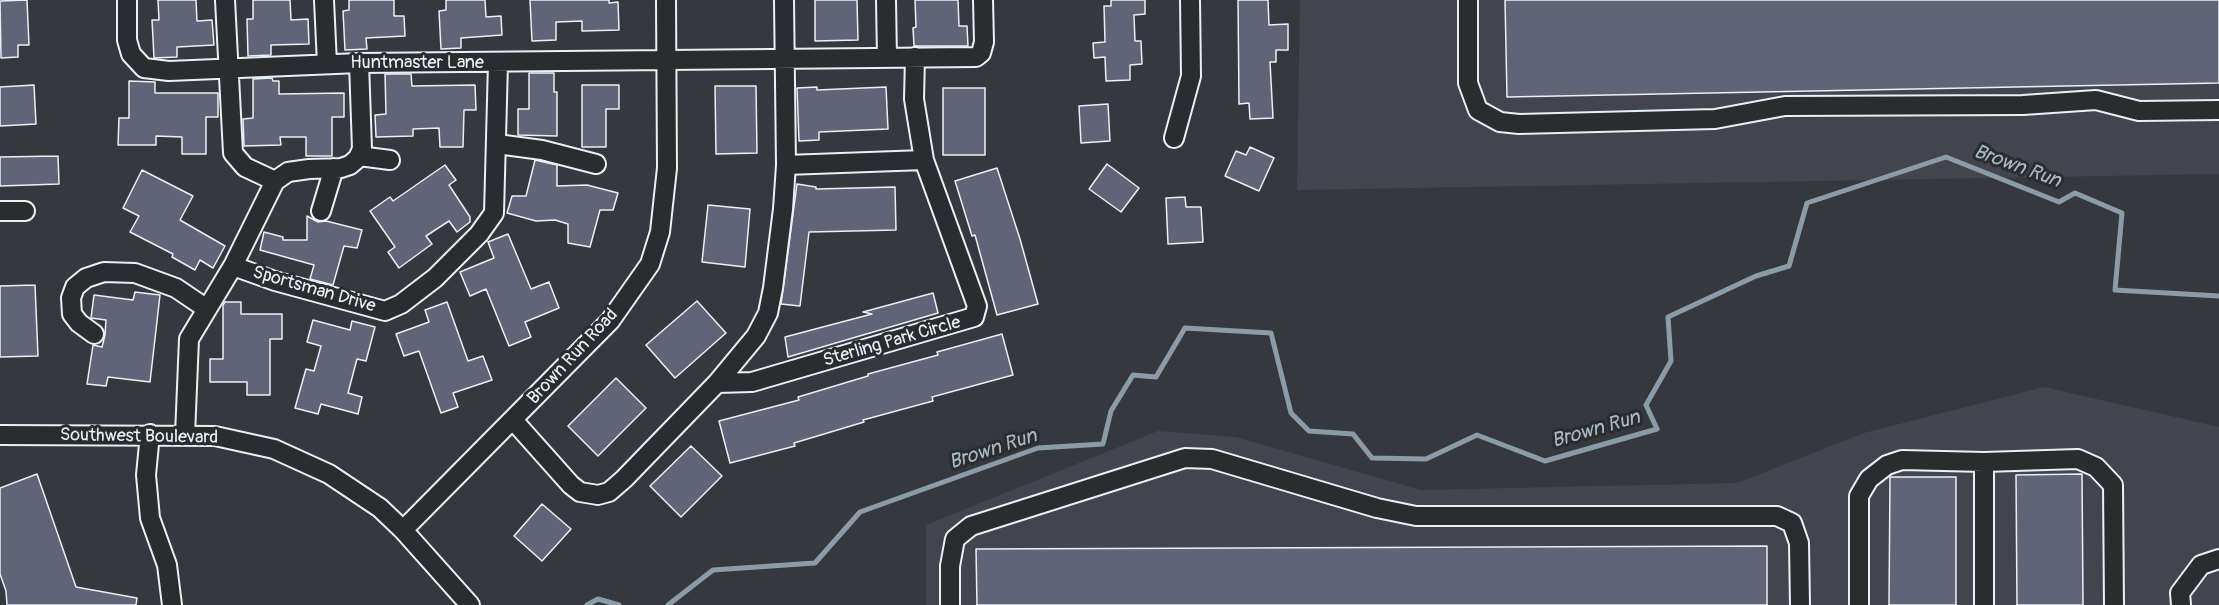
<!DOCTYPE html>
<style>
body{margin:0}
canvas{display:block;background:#35383c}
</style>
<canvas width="2219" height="605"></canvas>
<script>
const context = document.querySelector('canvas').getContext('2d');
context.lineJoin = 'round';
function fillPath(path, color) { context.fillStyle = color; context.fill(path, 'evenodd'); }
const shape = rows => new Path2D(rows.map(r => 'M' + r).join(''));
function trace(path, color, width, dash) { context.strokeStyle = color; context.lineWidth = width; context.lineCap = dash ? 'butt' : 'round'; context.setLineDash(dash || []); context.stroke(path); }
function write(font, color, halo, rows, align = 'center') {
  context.font = font + ' Pangolin,sans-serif'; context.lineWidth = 6; context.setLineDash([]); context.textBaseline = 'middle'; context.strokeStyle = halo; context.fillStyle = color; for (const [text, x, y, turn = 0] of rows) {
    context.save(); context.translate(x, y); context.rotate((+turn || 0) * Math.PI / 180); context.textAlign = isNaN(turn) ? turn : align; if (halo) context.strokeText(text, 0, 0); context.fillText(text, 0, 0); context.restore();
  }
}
fillPath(shape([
 [1300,0,2219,0,2219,174,1297,190],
 [2044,387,2219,427,2219,605,926,605,926,525,1158,431,1236,437,1421,490,1737,483,1864,433]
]), '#42454d');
trace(shape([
 [587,605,598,599,619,605],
 [668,605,713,570,815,563,860,512,1038,448,1103,444,1111,411,1133,375,1156,377,1185,328,1271,333,1291,413,1309,431,1353,434,1372,458,1426,459,1477,435,1545,461,1657,429,1646,405,1671,361,1668,317,1756,276,1789,266,1807,203,1946,157,2059,202,2075,193,2122,213,2115,290,2219,296]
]), '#8b9ca8', 5);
const building = shape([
 [27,0,29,45,18,45,18,57,1,58,0,1,27,0],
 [158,0,196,0,197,21,212,20,214,45,177,47,177,57,154,58,152,20,159,20,158,0],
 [253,0,290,0,291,20,308,19,309,44,271,45,271,55,248,56,247,19,253,19,253,0],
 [349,0,394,0,394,16,404,16,405,36,366,38,367,49,345,50,343,11,349,10,349,0],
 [446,0,485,0,486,17,501,16,502,35,461,38,461,48,441,49,439,11,446,10,446,0],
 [530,0,609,0,609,3,618,2,619,30,582,31,582,21,556,22,556,40,532,41,530,0],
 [815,0,857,0,858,40,815,41,815,0],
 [915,0,958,0,959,26,967,26,968,46,914,46,913,28,916,27,915,0],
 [1111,0,1145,0,1145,14,1134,15,1135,41,1141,41,1142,64,1130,65,1130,80,1106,81,1105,57,1094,58,1093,43,1105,42,1104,6,1111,6,1111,0],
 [1238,0,1268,0,1269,25,1288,24,1288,50,1276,50,1276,62,1270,62,1273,118,1250,119,1249,103,1239,104,1238,0],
 [1505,0,2219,0,2219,83,1507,97,1505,0],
 [529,73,554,73,554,92,557,92,557,136,518,135,518,109,529,109,529,73],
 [385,74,411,74,412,86,475,85,476,110,464,110,463,147,440,147,439,128,413,129,413,136,376,137,375,115,386,114,385,74],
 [272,78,273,81,279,81,279,94,344,93,344,117,332,117,332,156,306,156,306,137,280,137,281,145,244,146,243,119,253,118,253,79,272,78],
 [129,81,155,82,155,93,218,93,218,117,206,117,206,154,182,154,182,137,156,136,156,145,118,145,119,118,129,118,129,81],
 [34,85,36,124,0,126,0,87,34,85],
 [582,85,619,85,619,109,606,109,606,147,582,147,582,85],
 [715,86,756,86,757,153,716,154,715,86],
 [817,87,817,90,886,87,888,129,819,132,819,140,799,141,797,88,817,87],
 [943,88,985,88,985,155,943,155,943,88],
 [1108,104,1110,141,1081,143,1079,106,1108,104],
 [1250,147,1274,158,1259,191,1225,176,1236,151,1246,155,1250,147],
 [58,156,59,184,0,186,0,157,58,156],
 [535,160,557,165,557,186,587,185,618,193,613,210,600,210,590,247,568,243,568,224,555,220,536,221,507,213,512,196,526,196,535,160],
 [1107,164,1139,188,1121,212,1089,189,1107,164],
 [445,165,456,180,449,185,470,217,470,222,457,232,449,221,426,236,432,244,399,268,388,252,395,247,370,211,390,197,393,201,445,165],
 [997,168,1020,239,1038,304,997,315,975,235,972,236,955,181,997,168],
 [142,170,193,196,180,220,225,246,213,268,200,260,195,270,172,257,173,254,130,232,139,216,123,208,142,170],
 [797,184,816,187,816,189,895,187,896,230,809,232,800,306,781,304,797,184],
 [1185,197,1186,207,1201,207,1203,242,1168,244,1166,198,1185,197],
 [708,205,750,209,745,267,702,262,708,205],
 [307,216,318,222,326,221,362,230,357,248,344,246,333,285,310,279,314,265,260,250,264,232,283,237,283,240,307,240,307,216],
 [508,234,531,289,549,282,559,308,525,322,531,337,509,346,486,289,470,296,460,272,494,258,488,242,508,234],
 [35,285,38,356,0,357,0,286,35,285],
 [135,292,160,295,150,382,108,377,106,386,87,384,93,345,102,347,105,335,106,320,91,318,94,295,133,300,135,292],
 [933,293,938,313,788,357,785,337,872,314,863,312,933,293],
 [697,301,726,333,675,378,646,345,697,301],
 [225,302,241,302,241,314,282,314,282,339,270,339,270,395,247,395,247,382,210,382,210,359,223,359,223,305,225,302],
 [447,302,468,361,483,356,492,380,453,393,458,407,441,413,419,351,404,356,396,334,429,322,425,310,447,302],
 [313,320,350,330,352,321,375,327,366,361,357,359,348,393,362,397,358,414,321,404,318,414,295,408,306,369,314,371,321,346,307,342,313,320],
 [1002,334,1013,375,932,397,933,401,863,420,864,422,794,443,795,446,730,463,719,421,799,400,798,397,868,376,868,374,938,355,937,352,1002,334],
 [616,378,646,408,598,456,568,426,616,378],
 [691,446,722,476,681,517,650,486,691,446],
 [37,474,76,587,137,598,136,605,7,605,6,591,0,574,0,488,37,474],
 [2082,474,2083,605,2017,605,2016,475,2082,474],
 [1890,477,1956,477,1956,605,1889,605,1890,477],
 [542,504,571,529,542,561,514,536,542,504],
 [1767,546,1767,605,977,605,976,549,1767,546]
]);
fillPath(building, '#606476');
trace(building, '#e8f1f8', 1.5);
const minor = shape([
 [127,0,127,40,131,54,144,68,169,71,359,63,976,57,981,53,984,42,983,0],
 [324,0,327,64],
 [886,0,887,58],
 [1468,0,1468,83,1478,110,1500,122,1519,124,1715,119,1785,106,2023,105,2096,100,2139,111,2219,110],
 [1174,138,1191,76,1190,0],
 [497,144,542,150,596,164],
 [359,156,390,160],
 [786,165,924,160],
 [275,181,288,172,309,169,341,168,350,165,358,158,362,149,359,63],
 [0,211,25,211],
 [321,211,334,168],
 [233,266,275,281,385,311,401,304,435,278,479,234,494,213,498,63],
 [94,334,79,323,72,314,71,298,75,287,86,278,104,272,135,273,176,288,207,309],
 [717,383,756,336,768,313,773,288,783,209,786,165,784,0],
 [513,420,571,485,580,492,598,495,609,492,624,479,717,383,752,382,974,317,977,306,924,160,914,99,915,57],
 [150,434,146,475,150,518,167,565,172,605],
 [0,435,215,436,274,449,329,474,380,508,403,530,470,605],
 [185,435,189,339,233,266,275,181,245,167,233,153,225,0],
 [403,530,610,321,650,264,660,232,667,168,666,0],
 [950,605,950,566,955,539,971,526,1185,458,1212,459,1377,508,1416,516,1777,516,1792,523,1799,543,1800,605],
 [1859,605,1859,496,1869,479,1887,465,1902,460,1984,462,2078,459,2096,467,2113,485,2114,605],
 [1984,605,1984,462],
 [2181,605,2180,593,2201,565,2219,559]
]);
trace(minor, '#e8f1f8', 22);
trace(minor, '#2a2d2e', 18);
write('18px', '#e8f1f8', '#2a2d2e', [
 ["Huntmaster Lane",417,63],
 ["Sportsman Drive",314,290,16],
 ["Sterling Park Circle",892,342,-16],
 ["Brown Run Road",573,357,-47],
 ["Southwest Boulevard",139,437,1]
]);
write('italic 20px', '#aab9c2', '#2a2d2e', [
 ["Brown Run",2017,167,20],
 ["Brown Run",1596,430,-16],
 ["Brown Run",993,450,-18]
]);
</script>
